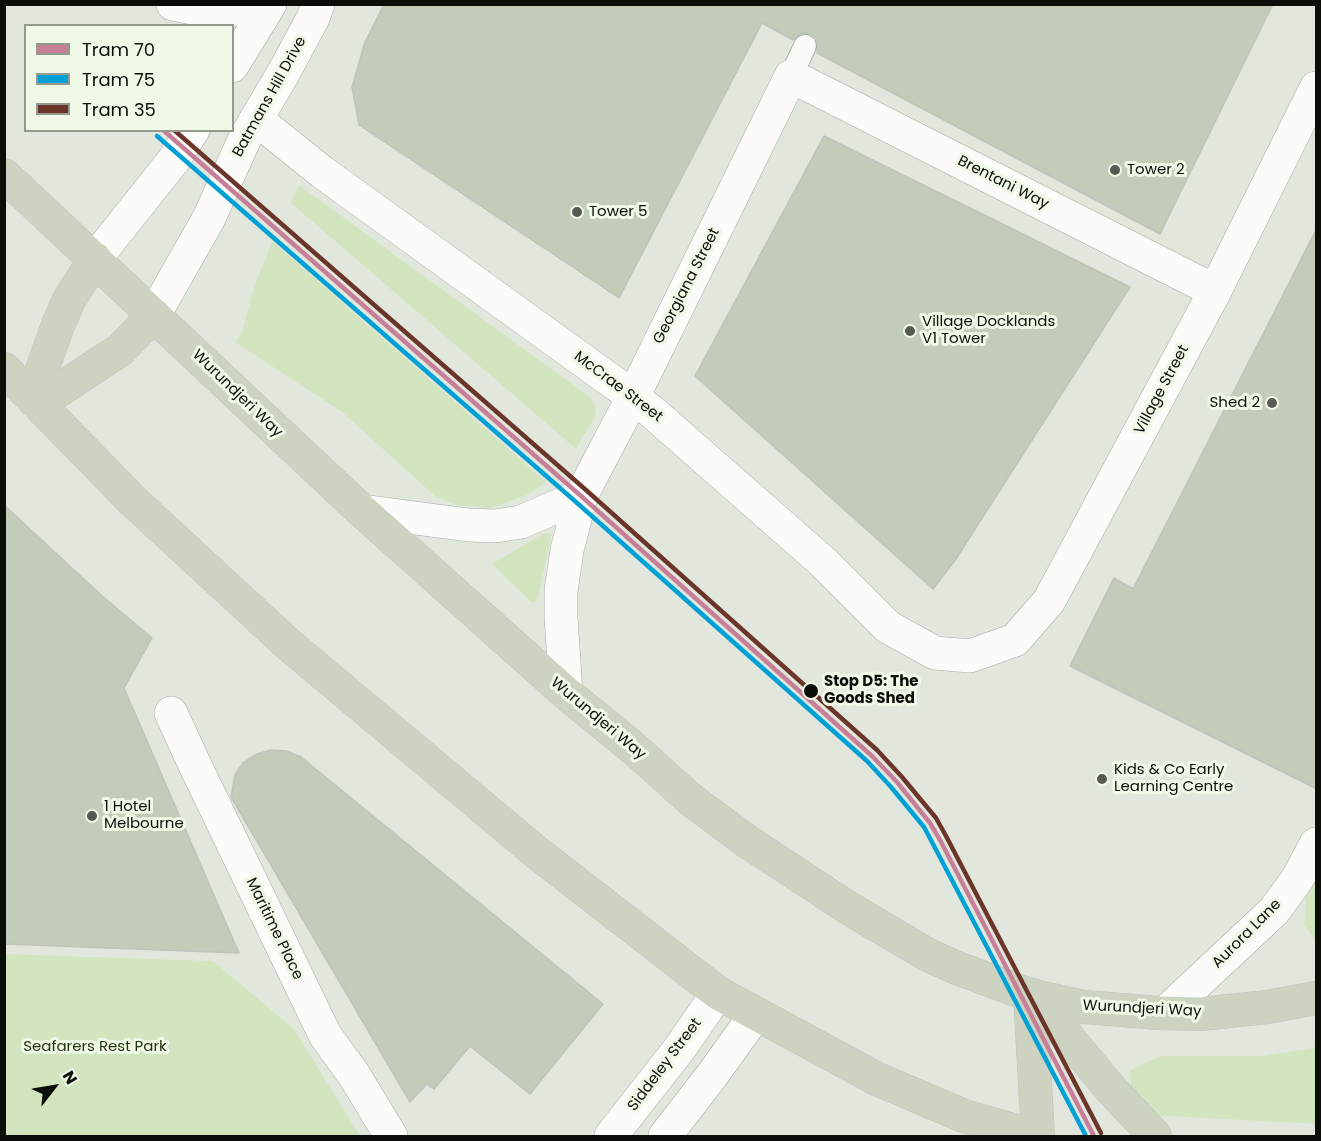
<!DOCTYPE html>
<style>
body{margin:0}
#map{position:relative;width:1321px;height:1141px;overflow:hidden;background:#e2e7de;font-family:Poppins,sans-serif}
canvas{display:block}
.frame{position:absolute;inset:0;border:6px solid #0b0e08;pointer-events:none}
.legend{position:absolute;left:24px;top:24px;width:210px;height:108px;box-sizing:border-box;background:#f0f9e7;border:2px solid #949b8e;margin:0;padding:8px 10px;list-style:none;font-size:18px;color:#0b0e08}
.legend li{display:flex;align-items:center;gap:12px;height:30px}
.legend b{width:30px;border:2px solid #949b8e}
.north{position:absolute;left:24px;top:1057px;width:60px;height:60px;-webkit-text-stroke:4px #f0f9e7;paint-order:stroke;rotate:59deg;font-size:16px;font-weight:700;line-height:24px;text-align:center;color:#0b0e08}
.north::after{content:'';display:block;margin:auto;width:21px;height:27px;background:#0b0e08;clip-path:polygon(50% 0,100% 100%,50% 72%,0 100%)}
</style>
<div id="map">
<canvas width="1321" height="1141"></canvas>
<div class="frame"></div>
<ul class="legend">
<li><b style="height:8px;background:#c67f97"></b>Tram 70</li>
<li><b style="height:8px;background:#01a1d5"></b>Tram 75</li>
<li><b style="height:8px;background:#6b3529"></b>Tram 35</li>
</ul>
<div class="north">N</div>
</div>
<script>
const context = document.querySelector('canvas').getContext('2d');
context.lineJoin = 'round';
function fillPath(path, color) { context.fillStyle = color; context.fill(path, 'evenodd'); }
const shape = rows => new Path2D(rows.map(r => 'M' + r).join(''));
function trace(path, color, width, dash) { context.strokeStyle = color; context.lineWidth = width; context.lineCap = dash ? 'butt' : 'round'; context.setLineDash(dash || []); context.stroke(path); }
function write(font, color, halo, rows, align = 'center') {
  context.font = font + ' Poppins,sans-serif'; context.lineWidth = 6; context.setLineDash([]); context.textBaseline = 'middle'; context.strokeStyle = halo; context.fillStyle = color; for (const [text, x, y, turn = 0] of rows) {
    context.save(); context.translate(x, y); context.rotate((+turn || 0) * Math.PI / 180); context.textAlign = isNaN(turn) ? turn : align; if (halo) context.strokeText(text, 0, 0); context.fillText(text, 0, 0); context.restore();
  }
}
fillPath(shape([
 [299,185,591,398,596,409,595,417,576,449,291,203],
 [272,241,546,482,527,495,491,508,457,505,435,496,342,412,235,342,242,332,254,288],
 [544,533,550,534,551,538,537,601,532,603,492,564],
 [1316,875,1316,941,1304,925,1306,897],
 [5,954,213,961,294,1029,360,1136,5,1136],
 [1316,1047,1316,1124,1151,1115,1132,1095,1130,1070,1161,1056,1264,1056]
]), '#d3e5bf');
const building = shape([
 [384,4,1273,4,1160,234,817,53,818,44,816,38,811,34,803,33,798,35,793,40,762,23,619,298,359,125,352,87,365,42,384,4],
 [824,136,1130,287,954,562,933,589,695,376,824,136],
 [1317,228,1317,789,1070,666,1114,578,1133,589,1317,228],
 [4,505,101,595,152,638,124,688,239,953,4,944,4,505],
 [271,750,286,751,301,757,603,1004,530,1094,470,1046,434,1089,427,1084,410,1102,231,797,235,775,243,763,257,754,271,750]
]);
fillPath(building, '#c2ccb8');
trace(building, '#bfc3bb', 1.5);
const lane = shape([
 [791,76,805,46]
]);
const street = shape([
 [173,4,208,11,240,9,258,4],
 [256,119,322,172,617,385,651,411,823,562,888,627,935,653,970,656,1015,640,1049,601,1215,291,1316,88],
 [362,511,468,525,495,526,521,522,581,496],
 [566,693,561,617,561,591,567,550,581,496,633,397,791,76,1215,291],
 [171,713,193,761,325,1035,354,1075,391,1136],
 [1165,1013,1274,911,1298,878,1316,844],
 [611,1136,680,1048,718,993],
 [665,1136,713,1074,756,1014]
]);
const secondary = shape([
 [232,66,270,4],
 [95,259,173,161,193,130],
 [154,315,209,218,245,138,284,72,313,18,318,4]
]);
const highway = shape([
 [4,175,362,511,566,693,638,752,690,799,748,842,850,909,928,955,957,968,1030,995,1084,1007,1159,1013,1201,1014,1267,1007,1316,998],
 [4,369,133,501,288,644,536,852,718,993,877,1079,964,1116,1034,1136],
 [35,401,41,373,58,325,70,298,95,259],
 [38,404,120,350,154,315],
 [1030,995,1038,1136],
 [1033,995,1109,1087,1155,1136]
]);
trace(lane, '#a7aaa4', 24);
trace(street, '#a7aaa4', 34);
trace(secondary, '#a7aaa4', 34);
trace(highway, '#bfc1bd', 34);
trace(lane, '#fbfbfa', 22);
trace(street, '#fbfbfa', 33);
trace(secondary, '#fbfbfa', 33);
trace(highway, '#ccd3c1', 33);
trace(shape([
 [163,130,581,496,872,756,897,782,930,823,940,840,1094,1136]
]), '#c67f97', 4.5);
trace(shape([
 [157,136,576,502,867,761,891,787,924,827,933,844,1086,1136]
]), '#01a1d5', 4.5);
trace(shape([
 [174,130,586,490,877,750,902,777,936,818,946,836,1101,1133]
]), '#6b3529', 4.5);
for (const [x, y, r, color] of [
 [1115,170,6,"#565a53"],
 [577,212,6,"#565a53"],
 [910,331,6,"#565a53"],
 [1272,403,6,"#565a53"],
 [811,691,8,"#0b0e08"],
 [1102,779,6,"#565a53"],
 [92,816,6,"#565a53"]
]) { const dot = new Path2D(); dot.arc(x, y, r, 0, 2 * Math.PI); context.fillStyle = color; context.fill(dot); trace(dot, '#f0f9e7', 2); }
write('15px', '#0b0e08', '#f0f9e7', [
 ["Batmans Hill Drive",270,97,-61],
 ["Brentani Way",1003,183,27],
 ["Georgiana Street",687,286,-63],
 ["McCrae Street",618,387,37],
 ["Village Street",1162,390,-62],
 ["Wurundjeri Way",237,394,44],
 ["Wurundjeri Way",598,719,40],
 ["Maritime Place",274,929,64],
 ["Aurora Lane",1247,934,-45],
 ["Wurundjeri Way",1142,1009,3],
 ["Siddeley Street",665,1065,-53]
]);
write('15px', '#0b0e08', '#f0f9e7', [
 ["Tower 2",1127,170],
 ["Tower 5",589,212],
 ["Village Docklands",922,322],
 ["V1 Tower",922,339],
 ["Shed 2",1260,403,"right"],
 ["Kids & Co Early",1114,770],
 ["Learning Centre",1114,787],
 ["1 Hotel",104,807],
 ["Melbourne",104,824]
], 'left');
write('bold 15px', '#0b0e08', '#f0f9e7', [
 ["Stop D5: The",824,682],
 ["Goods Shed",824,699]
], 'left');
write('15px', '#243310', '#f0f9e7', [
 ["Seafarers Rest Park",95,1047]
]);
</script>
